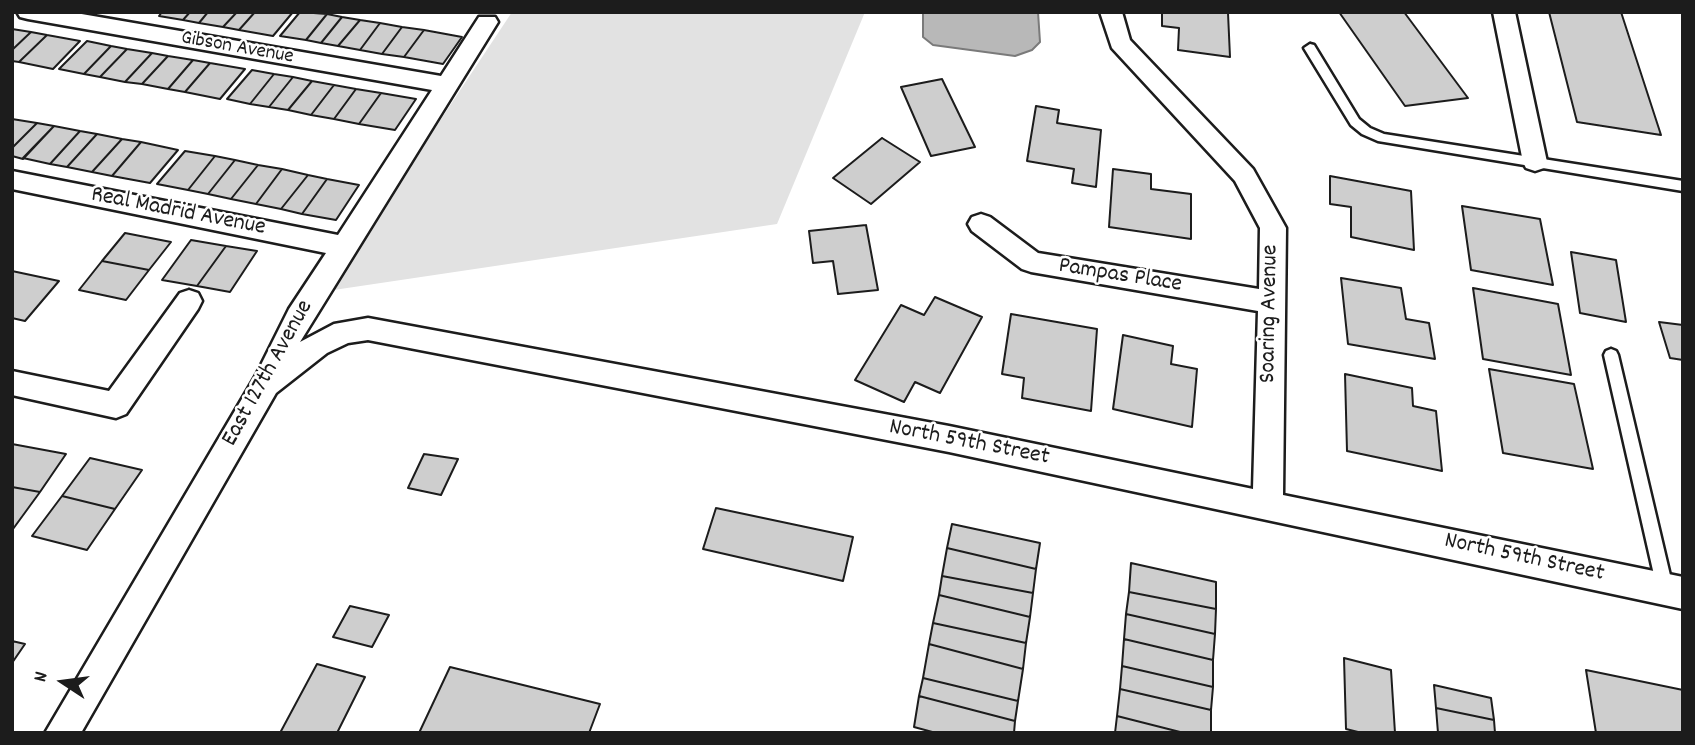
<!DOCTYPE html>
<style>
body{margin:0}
#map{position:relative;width:1695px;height:745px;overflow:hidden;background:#fff;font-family:Dekko,sans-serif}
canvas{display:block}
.frame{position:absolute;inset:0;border:14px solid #1c1c1c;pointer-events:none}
.north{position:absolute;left:28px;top:647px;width:70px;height:70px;-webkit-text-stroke:5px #fff;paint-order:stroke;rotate:283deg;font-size:19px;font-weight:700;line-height:28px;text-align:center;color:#1c1c1c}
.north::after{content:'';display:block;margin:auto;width:24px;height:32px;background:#1c1c1c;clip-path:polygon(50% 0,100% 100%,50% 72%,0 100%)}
</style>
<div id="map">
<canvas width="1695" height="745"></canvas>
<div class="frame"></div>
<div class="north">N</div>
</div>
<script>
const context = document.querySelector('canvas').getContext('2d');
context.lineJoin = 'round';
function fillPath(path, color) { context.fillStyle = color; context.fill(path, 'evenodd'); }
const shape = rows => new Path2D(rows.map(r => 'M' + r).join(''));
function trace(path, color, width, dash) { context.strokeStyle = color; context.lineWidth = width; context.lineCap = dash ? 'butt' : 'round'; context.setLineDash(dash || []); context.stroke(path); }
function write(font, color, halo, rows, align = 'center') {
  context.font = font + ' Dekko,sans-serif'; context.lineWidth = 5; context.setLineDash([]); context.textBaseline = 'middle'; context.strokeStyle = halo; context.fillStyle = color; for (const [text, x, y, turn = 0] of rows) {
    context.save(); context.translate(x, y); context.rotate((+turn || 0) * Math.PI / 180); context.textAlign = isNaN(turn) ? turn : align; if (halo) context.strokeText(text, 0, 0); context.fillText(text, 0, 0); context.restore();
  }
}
fillPath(shape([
 [512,12,865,12,777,224,327,291]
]), '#e2e2e2');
const water = shape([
 [923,12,1038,12,1040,42,1032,50,1015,56,933,45,923,37,923,12]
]);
fillPath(water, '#b8b8b8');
trace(water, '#7a7a7a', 2);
const building = shape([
 [162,12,190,12,183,20,159,16,162,12],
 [190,12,208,12,199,23,183,20,190,12],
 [208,12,237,12,223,27,199,23,208,12],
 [237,12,255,12,239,30,223,27,237,12],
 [255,12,293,12,273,36,239,30,255,12],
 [300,12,327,14,306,40,280,36,300,12],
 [1162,12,1228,13,1230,57,1178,50,1179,28,1162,26,1162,12],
 [1339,12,1404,12,1468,98,1405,106,1339,12],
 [1549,12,1621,12,1661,135,1577,122,1549,12],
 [327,14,342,17,321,43,306,40,327,14],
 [342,17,360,20,338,46,321,43,342,17],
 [360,20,380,23,360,50,338,46,360,20],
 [380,23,402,27,382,54,360,50,380,23],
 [402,27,424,30,404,57,382,54,402,27],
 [12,29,31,32,12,50,12,29],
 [424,30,462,37,443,64,404,57,424,30],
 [31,32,47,35,19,62,12,61,12,50,31,32],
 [47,35,80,41,53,69,19,62,47,35],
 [87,41,111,46,84,74,59,69,87,41],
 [111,46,127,49,100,77,84,74,111,46],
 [127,49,152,53,125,82,100,77,127,49],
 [152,53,168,56,142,84,125,82,152,53],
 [168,56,193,60,168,89,142,84,168,56],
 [193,60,210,63,185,92,168,89,193,60],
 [210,63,245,69,220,99,185,92,210,63],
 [252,70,274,74,250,104,227,99,252,70],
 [274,74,293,77,269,107,250,104,274,74],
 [293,77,312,81,288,110,269,107,293,77],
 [942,79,975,147,931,156,901,87,942,79],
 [312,81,334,85,311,115,288,110,312,81],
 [334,85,356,89,334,119,311,115,334,85],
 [356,89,381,93,359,124,334,119,356,89],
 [381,93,416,99,395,130,359,124,381,93],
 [1036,106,1059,110,1057,123,1101,130,1096,187,1072,183,1074,169,1027,161,1036,106],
 [12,119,37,123,12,148,12,119],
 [37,123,54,126,23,159,12,156,12,148,37,123],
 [54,126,80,131,50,164,23,158,54,126],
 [80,131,97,134,67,167,50,164,80,131],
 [97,134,122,139,92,172,67,167,97,134],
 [882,138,920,162,871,204,833,178,882,138],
 [122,139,141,142,112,176,92,172,122,139],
 [141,142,178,150,150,183,112,176,141,142],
 [185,151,215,156,188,190,157,184,185,151],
 [215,156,235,160,208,194,188,190,215,156],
 [235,160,258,165,231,199,208,194,235,160],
 [258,165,282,169,256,204,231,199,258,165],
 [282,169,308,175,281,209,256,204,282,169],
 [1113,169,1151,174,1151,189,1191,194,1191,239,1109,227,1113,169],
 [308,175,327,179,302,214,281,209,308,175],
 [1330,176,1411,191,1414,250,1351,237,1351,207,1330,204,1330,176],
 [327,179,359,185,336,220,302,214,327,179],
 [1462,206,1540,219,1553,285,1471,270,1462,206],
 [866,225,878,290,838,294,833,261,813,263,809,231,866,225],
 [125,233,171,242,149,270,102,261,125,233],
 [191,240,226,246,197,286,162,280,191,240],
 [226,246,257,251,230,292,197,286,226,246],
 [1571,252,1616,260,1626,322,1580,313,1571,252],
 [102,261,149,270,126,300,79,290,102,261],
 [12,271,59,281,25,321,12,318,12,271],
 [1341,278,1401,288,1406,319,1429,323,1435,359,1348,344,1341,278],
 [1473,288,1558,304,1571,375,1483,359,1473,288],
 [935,297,982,317,940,393,915,382,904,402,855,380,901,305,924,315,935,297],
 [1011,314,1097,329,1091,411,1022,398,1024,378,1002,374,1011,314],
 [1659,322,1683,325,1683,360,1670,358,1659,322],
 [1123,335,1173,346,1171,364,1197,369,1192,427,1113,409,1123,335],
 [1489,369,1574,384,1593,469,1503,453,1489,369],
 [1345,374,1412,388,1413,406,1436,411,1442,471,1347,451,1345,374],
 [12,444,66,454,40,492,12,487,12,444],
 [424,454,458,459,441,495,408,488,424,454],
 [90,458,142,470,115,509,62,496,90,458],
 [12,487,40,492,13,529,12,529,12,487],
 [62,496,115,509,87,550,32,536,62,496],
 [716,508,853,537,843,581,703,549,716,508],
 [952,524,1040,543,1036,569,947,548,952,524],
 [947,548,1036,569,1033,593,942,576,947,548],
 [1131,563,1216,582,1216,609,1129,592,1131,563],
 [942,576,1033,593,1030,617,939,595,942,576],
 [1129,592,1216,609,1215,634,1126,614,1129,592],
 [939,595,1030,617,1026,643,933,623,939,595],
 [350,606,389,615,372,647,333,637,350,606],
 [1126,614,1215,634,1213,660,1124,639,1126,614],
 [933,623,1026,643,1023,669,929,644,933,623],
 [1124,639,1213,660,1213,687,1122,666,1124,639],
 [12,641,25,644,12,663,12,641],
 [929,644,1023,669,1018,701,923,678,929,644],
 [1344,658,1391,670,1395,733,1362,733,1346,729,1344,658],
 [317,664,365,677,337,733,280,733,317,664],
 [1122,666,1213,687,1211,710,1120,689,1122,666],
 [450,667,600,704,589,733,419,733,450,667],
 [1586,670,1683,690,1683,733,1596,733,1586,670],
 [923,678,1018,701,1015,721,919,696,923,678],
 [1434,685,1491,698,1494,720,1436,708,1434,685],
 [1120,689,1211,710,1211,733,1184,733,1117,716,1120,689],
 [919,696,1015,721,1014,733,936,733,914,727,919,696],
 [1436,708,1494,720,1495,733,1438,733,1436,708],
 [1117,716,1184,733,1115,733,1117,716]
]);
fillPath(building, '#cecece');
trace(building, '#1c1c1c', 2);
const service = shape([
 [1310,44,1314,45,1359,119,1370,128,1384,134,1683,181,1683,191,1378,141,1362,134,1351,125,1304,48,1310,44],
 [1611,349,1616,351,1618,355,1673,588,1671,594,1665,596,1659,594,1657,588,1604,355,1606,351,1611,349]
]);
const minor = shape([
 [17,12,70,12,441,76,479,17,495,17,498,22,300,342,334,324,368,318,949,426,1253,489,1258,311,1031,272,1022,269,972,231,968,224,972,217,981,214,990,217,1038,253,1259,289,1260,228,1235,181,1112,48,1100,12,1122,12,1130,40,1253,169,1286,228,1283,495,1683,577,1683,609,949,452,368,340,348,343,327,353,276,393,81,733,45,733,256,375,289,309,326,253,12,189,12,171,338,235,432,90,28,19,20,17,17,12],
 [1493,12,1515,12,1547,162,1544,168,1535,171,1526,168,1523,162,1493,12],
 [189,290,198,293,202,301,198,309,126,414,116,418,12,395,12,371,109,391,180,293,189,290]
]);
trace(service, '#1c1c1c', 5);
trace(minor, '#1c1c1c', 5);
fillPath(service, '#fff');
fillPath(minor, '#fff');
write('21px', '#1c1c1c', '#fff', [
 ["Gibson Avenue",237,49,10]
]);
write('24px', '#1c1c1c', '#fff', [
 ["Real Madrid Avenue",178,213,11],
 ["Pampas Place",1120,277,9],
 ["Soaring Avenue",1271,314,-89],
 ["East 127th Avenue",269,374,-61],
 ["North 59th Street",969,444,11],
 ["North 59th Street",1524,559,12]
]);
</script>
